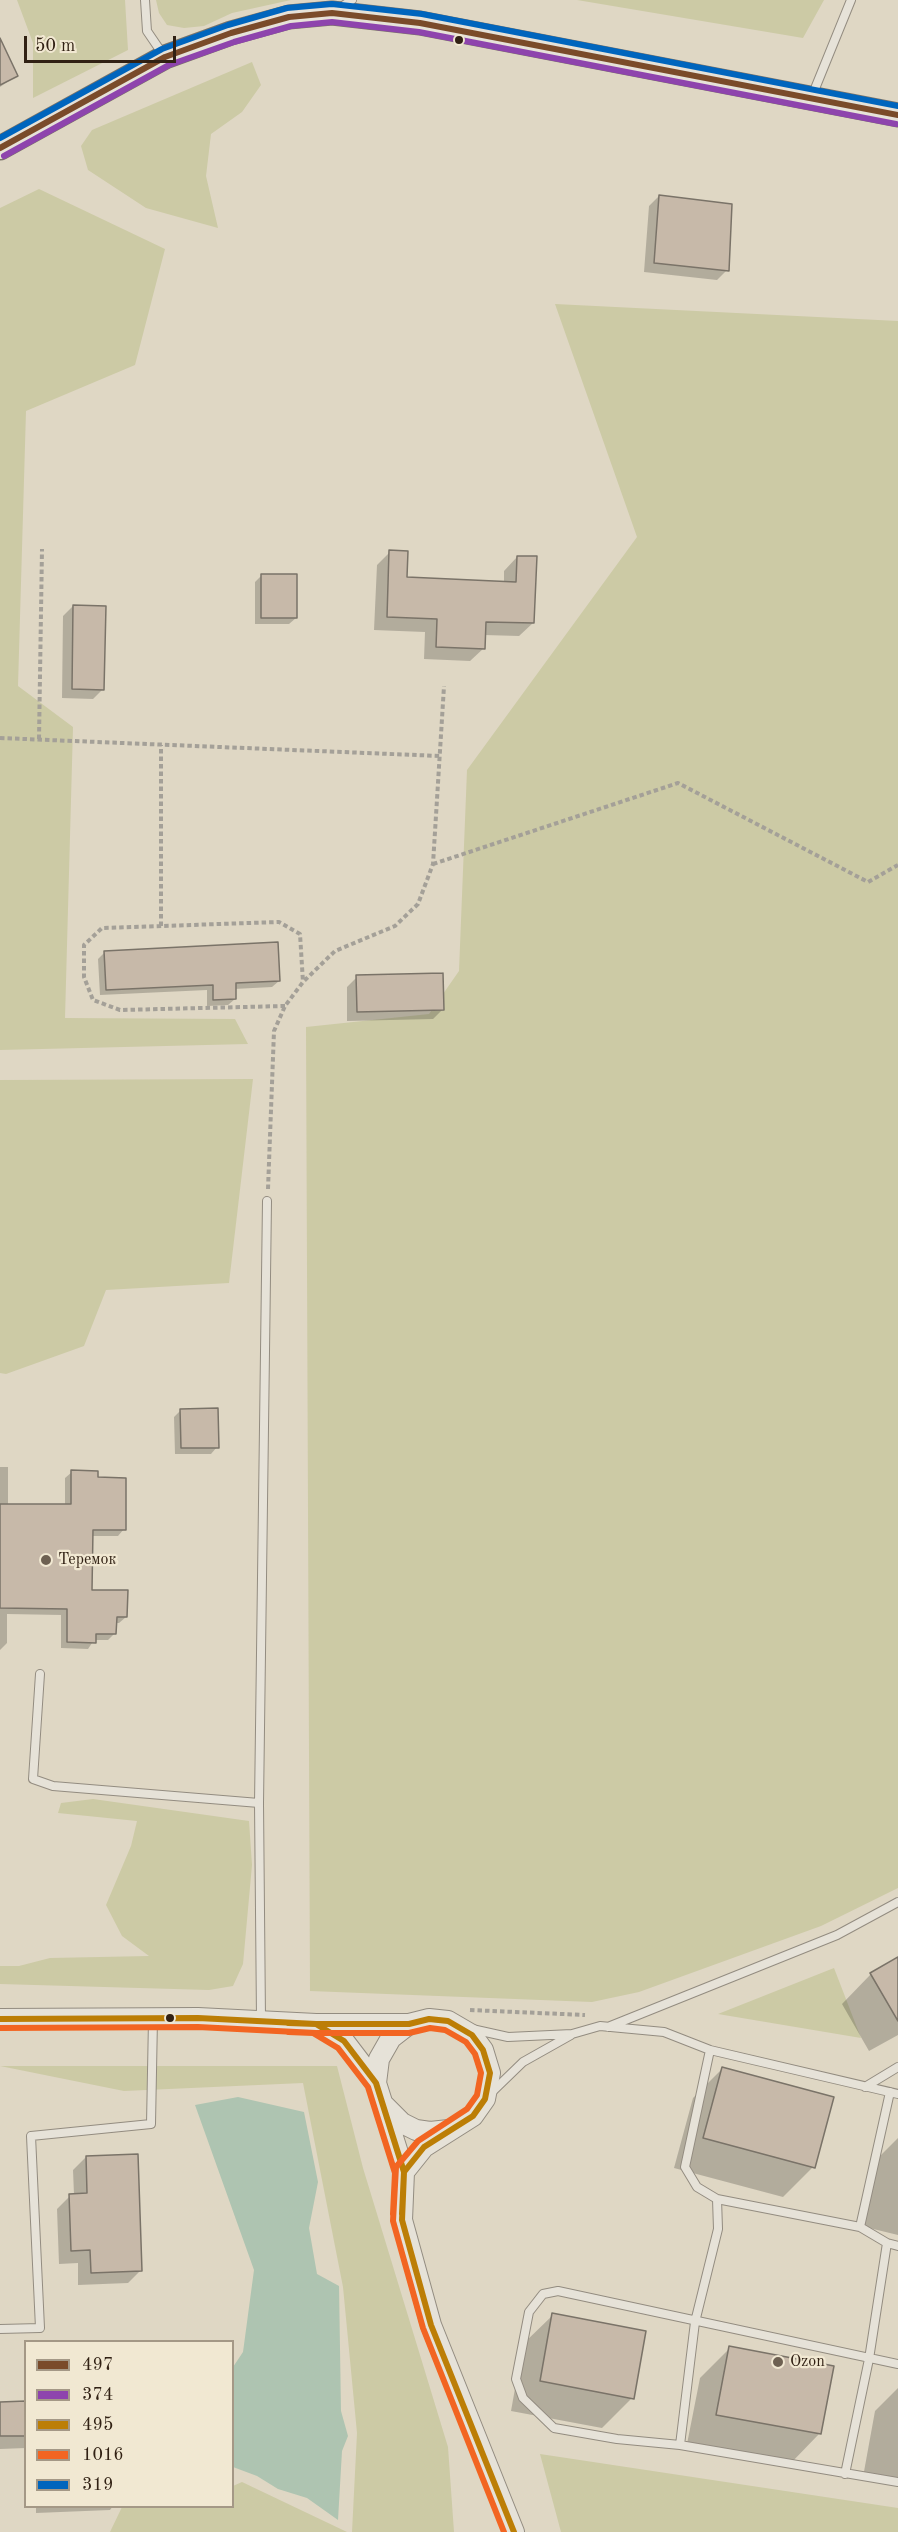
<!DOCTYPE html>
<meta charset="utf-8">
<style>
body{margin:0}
#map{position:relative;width:898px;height:2532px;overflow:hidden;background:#dfd7c4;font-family:"Old Standard TT",serif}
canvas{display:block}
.legend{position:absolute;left:24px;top:2340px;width:210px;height:168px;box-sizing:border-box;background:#f1e8d2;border:2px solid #a49886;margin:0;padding:8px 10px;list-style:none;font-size:18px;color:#312114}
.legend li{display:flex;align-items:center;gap:12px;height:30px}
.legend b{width:30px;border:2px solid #a49886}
.scale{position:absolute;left:24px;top:36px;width:152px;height:27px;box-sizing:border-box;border:3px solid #312114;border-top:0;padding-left:8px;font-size:18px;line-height:21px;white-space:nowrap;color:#312114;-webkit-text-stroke:4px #f1e8d2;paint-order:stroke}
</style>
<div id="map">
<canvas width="898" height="2532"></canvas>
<ul class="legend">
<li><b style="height:8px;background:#7a4b2a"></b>497</li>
<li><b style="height:8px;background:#8e44ad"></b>374</li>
<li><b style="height:8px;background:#bc7e06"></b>495</li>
<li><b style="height:8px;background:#f26522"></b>1016</li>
<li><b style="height:8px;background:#0065bd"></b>319</li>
</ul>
<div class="scale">50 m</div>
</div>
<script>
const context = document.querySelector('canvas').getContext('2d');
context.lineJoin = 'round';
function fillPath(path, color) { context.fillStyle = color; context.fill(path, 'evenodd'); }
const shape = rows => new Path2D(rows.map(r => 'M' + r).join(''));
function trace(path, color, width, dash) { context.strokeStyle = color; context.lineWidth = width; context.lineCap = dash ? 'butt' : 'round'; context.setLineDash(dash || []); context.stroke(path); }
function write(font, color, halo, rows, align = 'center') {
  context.font = font + ' "Old Standard TT",serif'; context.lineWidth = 4.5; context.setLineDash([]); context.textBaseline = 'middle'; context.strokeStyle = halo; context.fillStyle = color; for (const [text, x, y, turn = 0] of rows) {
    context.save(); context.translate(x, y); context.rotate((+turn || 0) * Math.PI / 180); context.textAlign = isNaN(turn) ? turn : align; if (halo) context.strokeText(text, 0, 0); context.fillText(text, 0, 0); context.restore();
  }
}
fillPath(shape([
 [17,0,125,0,128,50,33,98,33,43],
 [156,0,291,0,232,13,204,26,184,28,167,25,159,13],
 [577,0,824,0,803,38],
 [252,62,261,85,242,112,211,134,206,176,218,228,146,208,88,170,81,146,92,130],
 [39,189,165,249,135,365,26,411,18,686,73,727,65,1018,235,1019,248,1044,0,1050,0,208],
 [555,304,898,321,898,1888,821,1926,639,1992,592,2002,310,1991,306,1027,429,1014,459,971,467,770,637,537],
 [253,1079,229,1283,106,1290,84,1346,6,1374,0,1373,0,1080],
 [93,1799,249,1821,252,1865,243,1964,233,1986,209,1990,0,1984,0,1966,19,1966,50,1958,149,1956,122,1936,106,1905,131,1846,137,1821,58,1813,61,1803],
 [834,1968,861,2038,718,2014],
 [0,2066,337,2066,363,2168,448,2447,454,2532,352,2532,357,2433,343,2287,303,2083,124,2091],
 [540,2454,898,2508,898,2532,561,2532],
 [242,2482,347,2532,110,2532,122,2507,232,2506,233,2486]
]), '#cccaa5');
fillPath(shape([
 [238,2097,304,2112,318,2182,309,2228,317,2274,339,2286,341,2411,348,2436,342,2451,338,2520,307,2498,278,2489,257,2476,233,2467,233,2367,243,2352,254,2270,195,2105]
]), '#aec4b1');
fillPath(shape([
 [0,52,16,76,0,87],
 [659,196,727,270,717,280,644,272,649,206],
 [390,552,406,579,504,583,504,571,517,557,533,623,519,636,484,635,484,648,470,661,424,659,425,632,374,630,377,565],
 [262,575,296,618,289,624,255,624,255,582],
 [73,606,103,689,93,699,62,698,63,616],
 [105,952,279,981,272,987,234,989,235,999,228,1005,207,1006,207,990,100,995,98,959],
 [357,977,443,1009,433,1019,347,1021,347,987],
 [181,1410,217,1447,211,1454,175,1454,174,1417],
 [0,1467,8,1467,8,1505,65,1506,65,1478,72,1472,97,1479,124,1529,118,1536,92,1536,91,1591,126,1617,119,1623,115,1623,115,1633,108,1640,94,1640,88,1649,61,1648,61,1615,7,1614,7,1643,0,1650],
 [898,1959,898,2035,869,2051,842,2004,871,1974],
 [722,2069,813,2167,783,2197,674,2168,693,2098],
 [898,2138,898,2235,861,2226,878,2158],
 [86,2157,141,2270,128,2283,78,2285,78,2263,59,2264,57,2209,70,2196,74,2195,73,2170],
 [553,2315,632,2398,602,2428,511,2411,523,2344],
 [730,2348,819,2434,790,2464,687,2444,700,2378],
 [898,2388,898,2484,863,2477,875,2411],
 [0,2403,26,2403,26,2448,0,2449],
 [36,2506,113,2506,110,2510,36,2513]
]), '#0003');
const building = shape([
 [0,38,18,76,0,85,0,38],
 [659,195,732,204,729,271,654,263,659,195],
 [389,550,408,551,407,577,516,582,517,556,537,556,534,623,486,622,485,649,436,647,437,619,387,617,389,550],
 [261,574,297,574,297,618,261,618,261,574],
 [73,605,106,606,104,690,72,689,73,605],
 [278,942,280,981,236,983,236,999,213,1000,213,985,106,990,104,951,278,942],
 [443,973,444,1010,357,1012,356,975,443,973],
 [218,1408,219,1448,181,1448,180,1409,218,1408],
 [71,1470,98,1471,98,1477,126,1478,126,1530,93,1530,92,1590,128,1590,127,1617,117,1617,116,1634,96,1634,96,1643,67,1642,67,1609,0,1608,0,1504,71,1504,71,1470],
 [898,1957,898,2021,870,1973,898,1957],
 [722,2067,834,2097,815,2168,703,2138,722,2067],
 [138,2154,142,2271,91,2273,90,2250,71,2251,69,2194,87,2193,86,2156,138,2154],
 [552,2313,646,2331,634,2399,540,2381,552,2313],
 [729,2346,834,2366,821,2434,716,2415,729,2346],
 [26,2401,26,2436,0,2436,0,2402,26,2401]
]);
fillPath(building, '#c7b9a9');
trace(building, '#7a7368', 1.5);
const service = shape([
 [145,0,147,31,164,56],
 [338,9,352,0],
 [812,96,851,0],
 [40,1674,33,1779,53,1786,259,1803],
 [261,2019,259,1803,267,1201],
 [608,2027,837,1935,898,1902],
 [472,2029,508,2037,572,2034,600,2026,664,2032,710,2050,898,2094],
 [710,2050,685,2167,697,2187,717,2199,860,2227,887,2243,898,2246],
 [865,2087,898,2067],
 [491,2093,523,2062,571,2035],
 [860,2227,890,2092],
 [0,2329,40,2328,31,2136,151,2124,153,2019],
 [898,2364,558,2291,543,2294,529,2312,516,2379,523,2398,554,2428,617,2439,680,2445,898,2482],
 [680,2445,695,2322,718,2229,717,2199],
 [845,2474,869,2359,887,2243]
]);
const tertiary = shape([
 [0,2019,198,2018,316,2024,409,2024,429,2019,448,2021,472,2035,483,2050,490,2073,485,2099,473,2116,424,2147,404,2172],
 [316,2024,344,2041,376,2083,404,2172,402,2220,431,2325,514,2532],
 [376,2083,379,2059,391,2038,409,2024],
 [384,2105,402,2123,416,2130,430,2132,449,2130]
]);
const secondary = shape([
 [0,148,165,57,231,33,289,17,332,13,420,23,898,115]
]);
trace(service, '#938c80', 10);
trace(tertiary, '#938c80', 22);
trace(secondary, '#7a7368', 25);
trace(shape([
 [0,738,440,756],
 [39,739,42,549],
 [433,864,678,783,868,882,898,865],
 [161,926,161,745],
 [285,1006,120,1010,93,1000,84,977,84,945,102,928,279,922,300,934,303,982],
 [268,1189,274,1031,285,1006,303,982,335,951,395,926,418,904,433,864,444,686],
 [470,2010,585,2015]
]), '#a4a098', 4, [4.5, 3]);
trace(service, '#e6e2d8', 8);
trace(tertiary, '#e6e2d8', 20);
trace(secondary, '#e6e2d8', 22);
trace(shape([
 [0,148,165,57,231,33,289,17,332,13,420,23,898,115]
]), '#7a4b2a', 6);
trace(shape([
 [4,156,169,65,234,42,291,26,332,22,419,32,896,124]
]), '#8e44ad', 6);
trace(shape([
 [0,2019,198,2018,316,2024,409,2024,429,2019,448,2021,472,2035,483,2050,490,2073,485,2099,473,2116,424,2147,404,2172,402,2220,431,2325,514,2532],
 [288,2023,316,2024,344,2041,376,2083,404,2172,402,2214]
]), '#bc7e06', 6);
trace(shape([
 [0,2028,198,2027,316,2033,409,2033,430,2028,445,2030,466,2042,475,2054,481,2073,477,2095,467,2109,418,2141,396,2167,393,2221,423,2328,504,2532],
 [288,2032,313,2033,338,2048,368,2087,395,2173,393,2214]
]), '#f26522', 6);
trace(shape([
 [0,138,162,49,228,25,287,8,332,4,422,14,898,106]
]), '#0065bd', 6);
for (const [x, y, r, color] of [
 [459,40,5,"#312114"],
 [46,1560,6,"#6e6152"],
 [170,2018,5,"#312114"],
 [778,2362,6,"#6e6152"]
]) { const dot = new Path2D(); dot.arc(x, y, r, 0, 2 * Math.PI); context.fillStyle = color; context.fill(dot); trace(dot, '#f1e8d2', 2); }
write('16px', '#312114', '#f1e8d2', [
 ["Теремок",58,1560],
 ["Ozon",790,2362]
], 'left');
</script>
